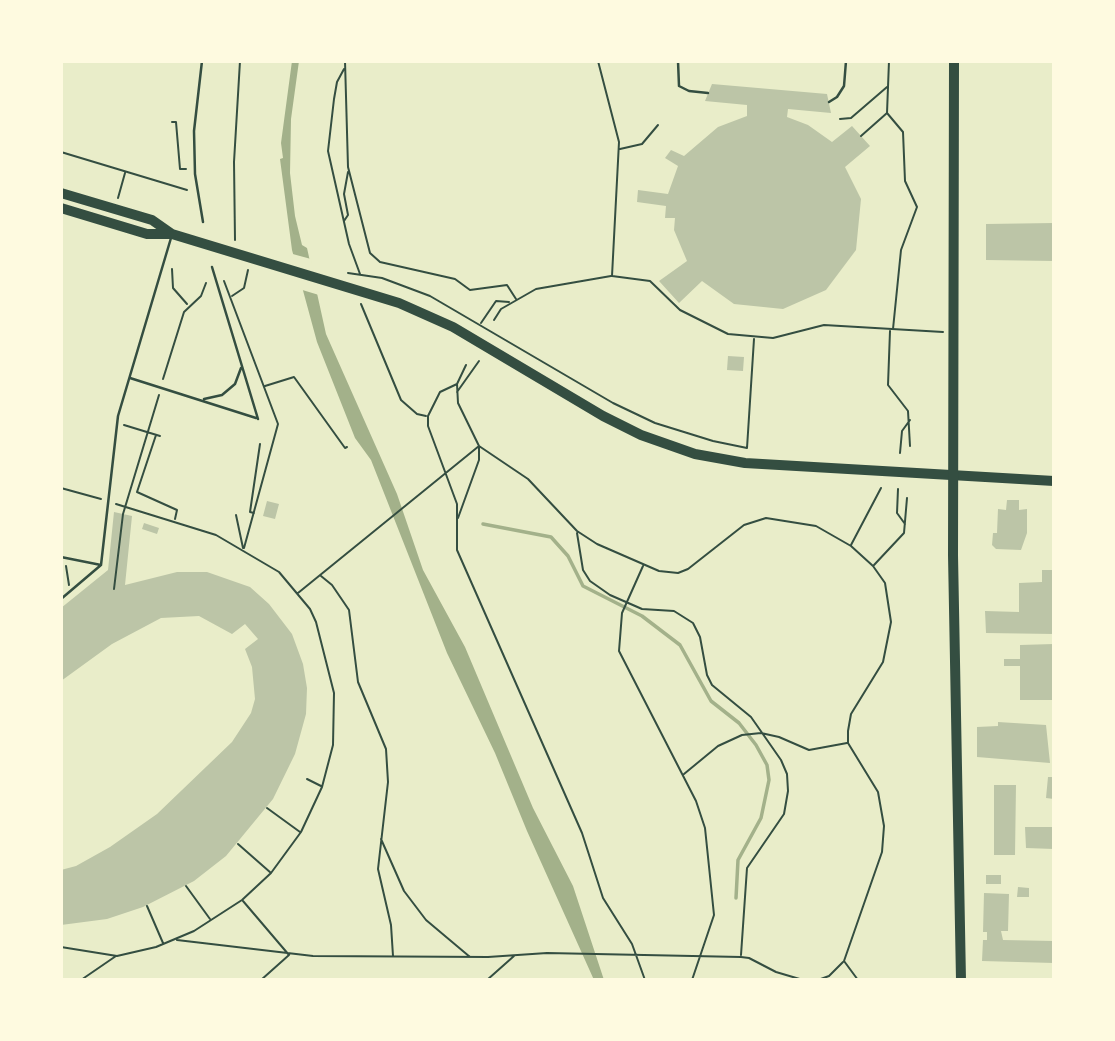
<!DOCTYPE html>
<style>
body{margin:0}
#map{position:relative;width:1115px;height:1041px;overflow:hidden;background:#e9edc9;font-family:"IBM Plex Serif",serif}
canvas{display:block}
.frame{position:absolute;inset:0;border:63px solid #fefae0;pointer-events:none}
</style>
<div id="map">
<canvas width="1115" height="1041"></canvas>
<div class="frame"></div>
</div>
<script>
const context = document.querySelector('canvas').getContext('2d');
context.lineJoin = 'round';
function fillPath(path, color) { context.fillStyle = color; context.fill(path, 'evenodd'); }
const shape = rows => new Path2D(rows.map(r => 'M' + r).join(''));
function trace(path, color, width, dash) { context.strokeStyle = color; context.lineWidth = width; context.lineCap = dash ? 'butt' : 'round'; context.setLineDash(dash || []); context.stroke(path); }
fillPath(shape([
 [292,61,299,61,291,119,290,173,295,216,302,245,307,248,326,334,397,494,423,570,465,647,533,808,573,886,604,980,594,980,527,831,495,753,447,653,371,460,355,438,317,342,292,250,280,159,283,158,281,143]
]), '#a3b18a');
fillPath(shape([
 [289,253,311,259,319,295,299,289]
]), '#e9edc9');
trace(shape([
 [483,524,551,537,568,556,583,586,642,616,680,645,711,701,739,723,756,745,767,765,769,780,761,818,738,860,736,898]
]), '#a3b18a', 3.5);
fillPath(shape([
 [712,84,827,94,831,113,788,109,787,117,808,125,832,142,852,126,870,146,845,167,861,199,856,250,826,290,783,309,734,304,702,281,679,303,659,281,687,261,674,230,675,218,665,218,666,206,637,202,638,190,668,194,678,166,665,158,671,150,684,156,718,127,747,116,747,105,705,101],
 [1054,223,1054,261,986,260,986,224],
 [728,356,744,357,743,371,727,370],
 [1007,500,1019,500,1019,510,1027,509,1027,533,1021,550,996,549,992,545,993,533,997,533,998,509,1006,510],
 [267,501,279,504,275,519,263,516],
 [114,512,132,516,125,585,177,572,207,572,250,587,269,604,292,634,303,664,307,688,306,714,295,754,273,799,226,856,194,881,143,907,107,919,61,925,61,870,76,866,110,847,157,814,232,742,251,713,255,699,252,667,245,649,258,639,245,624,232,634,199,616,161,618,112,644,61,681,61,608,108,570],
 [144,523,159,528,157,534,142,529],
 [1042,570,1052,570,1054,634,986,633,985,611,1019,612,1019,583,1042,582],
 [1054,644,1054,700,1020,700,1020,666,1004,666,1004,659,1020,659,1020,645],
 [998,722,1046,725,1050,763,977,757,977,727,998,726],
 [1048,777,1054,777,1054,799,1046,798],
 [994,785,1016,785,1015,855,994,855],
 [1025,827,1054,827,1054,849,1026,848],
 [986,875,1001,875,1001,884,986,884],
 [1018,887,1029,888,1029,897,1017,897],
 [984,893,1009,894,1008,931,1001,931,1003,940,1054,941,1054,963,982,961,983,940,987,940,987,932,983,932]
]), '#bcc5a7');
trace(shape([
 [345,61,348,167,370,253,380,262,455,279,470,290,507,285,516,299],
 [598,61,619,142,612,276,650,281,680,310,728,334,773,338,824,325,943,332],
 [344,69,337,82,334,99,328,151,349,244,360,274],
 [887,113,903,132,905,181,917,207,901,250,893,329],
 [840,119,851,118,887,87],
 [172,122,176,122,180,169,186,169],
 [861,136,887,113,889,61],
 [620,149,642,144,658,125],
 [61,152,187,190],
 [118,198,125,173],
 [344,221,348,215,344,194,348,172],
 [235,240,234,162,240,61],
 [172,269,173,288,187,304],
 [348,273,382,278,430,296,613,403,655,423,713,441,747,448,754,339],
 [224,281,278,424,244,548],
 [232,296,244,288,248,270],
 [361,304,401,400,417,414,426,416],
 [494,320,501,309,536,289,611,276],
 [481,323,496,301,509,302],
 [890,331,888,385,908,411,910,446],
 [163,379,184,312,201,296,206,283],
 [457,384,440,392,428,416,428,426,457,504,457,550,582,833,603,898,632,944,645,980],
 [265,386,294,377,345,448,347,447],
 [457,392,479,361],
 [124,425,160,436],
 [156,435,137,492,177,510,175,519],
 [900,453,902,431,910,420],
 [61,488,101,499],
 [898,489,897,513,905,524],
 [254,513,250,512,260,444],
 [236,515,243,548],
 [458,518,479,460,479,446,458,403,457,384,466,365],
 [577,533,583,570,590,581,610,595,642,609,674,611,693,623,700,637,707,675,712,685,751,717,781,760,787,774,788,791,784,814,747,868,741,955],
 [851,545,881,488],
 [874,565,904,533,907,498],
 [66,566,69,585],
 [643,566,622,613,619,651,696,801,705,828,714,915,692,980],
 [321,576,332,585,349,610,358,682,386,749,388,782,378,869,391,925,393,956],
 [114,589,123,514,159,395],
 [298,593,479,446,528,479,577,531,597,544,659,571,678,573,688,569,744,525,766,518,816,526,851,546,873,566,885,583,891,622,883,662,851,714,848,731,848,743,878,792,884,826,882,852,844,961,858,980],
 [684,774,718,746,742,735,761,733,779,737,809,750,847,743],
 [307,779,321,786],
 [267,808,300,832],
 [381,839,404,891,426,920,470,957],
 [238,844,271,873],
 [186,886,210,919],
 [243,901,289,955,261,980],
 [147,906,163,943],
 [177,940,313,956,488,957,547,953,741,957,749,958,776,972,803,980],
 [61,947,117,956,156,947,194,931,242,900,271,873,301,832,322,787,333,745,334,693,316,622,310,609,279,572,216,535,116,504],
 [81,980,116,956],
 [487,980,514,956],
 [818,980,829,976,843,962]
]), '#344e41', 2);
trace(shape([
 [202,61,194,131,195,174,203,222],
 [678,61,679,86,689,91,708,93],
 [829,102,837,97,844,86,846,61],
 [212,267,258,419],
 [130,378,256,418],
 [204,399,222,395,235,384,241,368],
 [61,557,101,565],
 [61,599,101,565,118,416,171,238]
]), '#344e41', 2.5);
trace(shape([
 [61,193,152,220,172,234],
 [61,208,147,234,172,234,399,303,453,327,603,416,641,435,695,454,745,463,1054,481]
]), '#344e41', 10);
trace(shape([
 [954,61,953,555,961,980]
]), '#344e41', 10);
</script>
